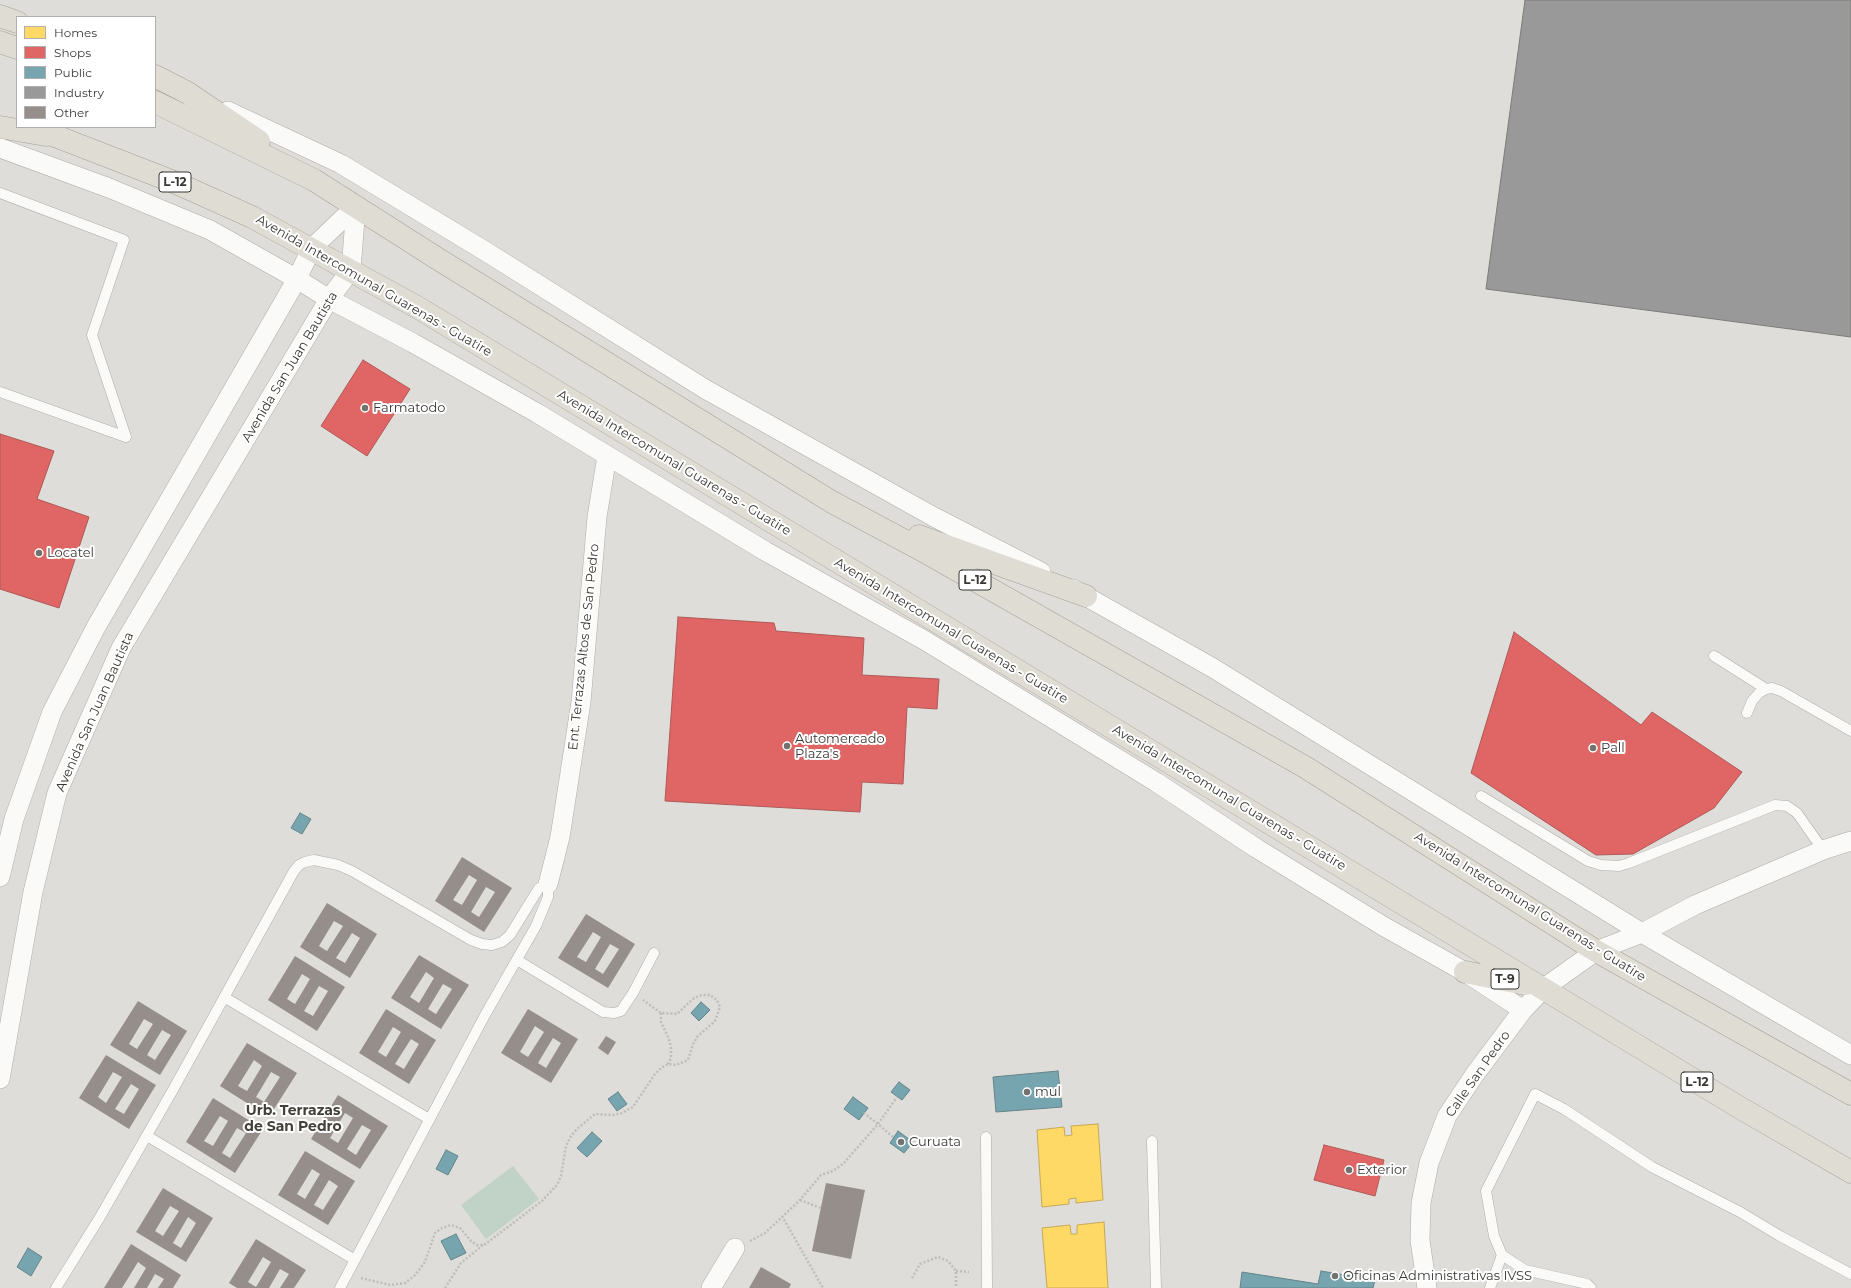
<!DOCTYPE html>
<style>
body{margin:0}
#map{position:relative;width:1851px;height:1288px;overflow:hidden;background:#dfddd9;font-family:Montserrat,sans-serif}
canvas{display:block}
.legend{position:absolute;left:16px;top:16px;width:140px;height:112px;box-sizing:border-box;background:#fff;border:1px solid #b0afae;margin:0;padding:5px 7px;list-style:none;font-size:12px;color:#393835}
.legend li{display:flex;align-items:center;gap:8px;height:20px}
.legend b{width:20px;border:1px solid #b0afae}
</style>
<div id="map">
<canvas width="1851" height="1288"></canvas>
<ul class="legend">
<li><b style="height:11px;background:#ffd966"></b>Homes</li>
<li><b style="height:11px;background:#e06666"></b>Shops</li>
<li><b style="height:11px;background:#76a5af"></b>Public</li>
<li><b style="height:11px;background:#999"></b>Industry</li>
<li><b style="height:11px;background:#958e8a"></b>Other</li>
</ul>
</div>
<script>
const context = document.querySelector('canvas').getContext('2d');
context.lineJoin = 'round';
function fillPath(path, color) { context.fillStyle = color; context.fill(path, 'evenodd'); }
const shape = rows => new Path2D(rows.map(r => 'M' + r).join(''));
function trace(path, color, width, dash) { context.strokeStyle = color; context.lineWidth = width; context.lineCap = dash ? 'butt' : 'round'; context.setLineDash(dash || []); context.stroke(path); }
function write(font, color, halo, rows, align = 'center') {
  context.font = font + ' Montserrat,sans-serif'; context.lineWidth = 4; context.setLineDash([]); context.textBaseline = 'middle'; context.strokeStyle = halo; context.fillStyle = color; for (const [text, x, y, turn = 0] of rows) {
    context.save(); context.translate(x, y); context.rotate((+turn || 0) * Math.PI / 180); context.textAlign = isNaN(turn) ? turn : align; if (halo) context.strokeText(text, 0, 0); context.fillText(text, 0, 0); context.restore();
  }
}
fillPath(shape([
 [513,1166,539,1199,486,1239,461,1205]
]), '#c0d3c6');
const homes = shape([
 [1098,1124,1103,1200,1076,1203,1076,1198,1069,1199,1069,1204,1042,1207,1037,1130,1064,1127,1065,1136,1072,1135,1071,1126,1098,1124],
 [1104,1222,1108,1288,1047,1288,1042,1228,1070,1225,1071,1234,1077,1234,1077,1225,1104,1222]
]);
fillPath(homes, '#ffd966');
trace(homes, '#c4a957', 1);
const shops = shape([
 [363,360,410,389,367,456,321,426,363,360],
 [0,434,54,451,37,499,89,517,59,608,0,589,0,434],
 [678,617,774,623,776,631,864,638,862,675,939,679,937,709,907,707,903,784,862,782,860,812,665,801,678,617],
 [1514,632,1641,725,1652,712,1742,772,1714,808,1633,854,1596,855,1471,773,1514,632],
 [1324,1145,1384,1160,1375,1196,1314,1180,1324,1145]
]);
fillPath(shops, '#e06666');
trace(shops, '#ae5857', 1);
const public = shape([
 [300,813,311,819,302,834,291,828,300,813],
 [701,1002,710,1010,699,1021,691,1013,701,1002],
 [1058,1071,1062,1107,996,1112,993,1077,1058,1071],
 [899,1082,910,1090,902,1100,891,1092,899,1082],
 [618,1092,627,1104,617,1111,608,1099,618,1092],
 [853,1097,868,1108,859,1120,844,1109,853,1097],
 [898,1131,913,1142,904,1153,890,1143,898,1131],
 [592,1132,602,1141,587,1157,577,1148,592,1132],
 [446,1150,458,1156,448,1175,436,1169,446,1150],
 [456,1234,466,1253,451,1260,441,1241,456,1234],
 [28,1248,42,1257,31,1276,17,1267,28,1248],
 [1321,1271,1375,1280,1373,1288,1240,1288,1242,1272,1318,1284,1321,1271]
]);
fillPath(public, '#76a5af');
trace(public, '#64848a', 1);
const industry = shape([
 [1525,0,1851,0,1851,337,1486,289,1525,0]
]);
fillPath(industry, '#999');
trace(industry, '#7c7c7b', 1);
fillPath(shape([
 [462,857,512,888,484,932,435,901],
 [469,875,477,880,462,905,453,900],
 [486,887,495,892,479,917,471,912],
 [327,903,377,934,350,978,300,947],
 [334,921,343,926,327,951,319,946],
 [352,933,360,938,345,963,336,958],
 [586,914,635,944,608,988,558,958],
 [593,932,601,937,586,962,577,957],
 [610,944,619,949,603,974,595,969],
 [419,955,469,985,441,1029,391,998],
 [426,972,434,978,419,1003,410,997],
 [443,984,452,989,436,1014,428,1009],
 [295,956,345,987,317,1031,268,1000],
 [302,974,310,979,295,1004,287,999],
 [319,986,328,991,313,1016,304,1011],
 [138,1001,187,1031,160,1075,110,1045],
 [144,1019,153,1024,137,1049,129,1044],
 [162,1030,171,1035,155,1060,147,1055],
 [386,1009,436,1040,409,1084,359,1053],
 [393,1027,401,1032,386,1057,378,1052],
 [411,1039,419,1044,404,1069,395,1064],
 [528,1009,578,1039,551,1083,501,1053],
 [535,1026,544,1032,528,1057,520,1052],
 [553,1038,561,1043,546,1068,538,1063],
 [606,1036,616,1042,608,1055,598,1048],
 [247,1043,297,1073,269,1117,220,1086],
 [254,1060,262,1066,247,1091,238,1086],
 [271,1072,280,1077,264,1102,256,1097],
 [106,1055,156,1085,129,1129,79,1098],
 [113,1072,122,1077,106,1103,98,1097],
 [131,1084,139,1089,124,1114,115,1109],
 [338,1095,388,1126,360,1169,311,1139],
 [345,1113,353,1118,338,1143,330,1138],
 [362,1125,371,1130,356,1155,347,1149],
 [213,1098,263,1129,235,1173,186,1142],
 [220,1116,228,1121,213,1146,204,1141],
 [237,1128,246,1133,230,1158,222,1153],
 [305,1151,355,1181,328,1225,278,1195],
 [312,1169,320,1174,305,1199,297,1194],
 [329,1180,338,1186,323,1210,314,1205],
 [826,1183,865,1190,851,1259,812,1251],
 [163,1188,213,1218,186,1262,136,1232],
 [170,1206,179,1211,163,1236,155,1231],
 [188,1217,196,1223,181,1248,173,1243],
 [256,1239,306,1270,294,1288,280,1288,289,1274,280,1269,269,1288,237,1288,229,1283],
 [263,1257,271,1262,256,1287,248,1282],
 [131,1244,181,1275,173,1288,158,1288,164,1279,155,1274,147,1288,134,1288,146,1268,138,1262,122,1288,104,1288],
 [761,1267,791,1284,789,1288,749,1288]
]), '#958e8a');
const service = shape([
 [0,193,124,240,92,335,126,437],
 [0,392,126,437],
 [1714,656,1766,689],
 [1747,713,1752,701,1759,693,1766,689,1772,688,1781,691,1851,731],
 [1481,796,1588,861,1601,865,1619,866,1629,863,1775,805,1787,806,1797,813,1823,850],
 [517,960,603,1012,614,1013,621,1011,633,993,654,953],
 [224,997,429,1119],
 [147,1136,355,1260],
 [986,1137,987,1288],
 [1152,1141,1156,1288],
 [56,1288,100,1217,174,1088,294,871,299,865,305,862,314,860,338,865,352,871,471,940,482,944,492,945,502,942,510,935,539,888,548,884,548,897,536,926,485,1015,340,1288],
 [1490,1288,1502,1255],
 [1591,1288,1587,1284,1525,1270,1502,1255,1494,1236,1486,1191,1535,1094,1564,1109,1652,1167,1740,1212,1780,1236,1851,1274]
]);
const minor = shape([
 [228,111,341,164,485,251,705,389,934,517,1041,572],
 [0,148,109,188,210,230,297,279,329,299,413,343,537,413,765,551,924,640,1156,782,1256,848,1383,926,1465,972,1523,1010],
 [1073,589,1213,668,1642,933,1851,1055],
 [0,877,14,819,52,712,96,627,297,279,311,249,356,206],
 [548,884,560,837,581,702,597,517,607,456],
 [0,1079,33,892,57,793,121,648,329,299,351,270,356,206],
 [711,1288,735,1248],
 [1427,1288,1420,1240,1421,1203,1429,1163,1447,1116,1475,1074,1523,1010,1544,988,1596,951,1642,933,1695,905,1823,850,1851,841]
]);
const trunk = shape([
 [0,16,17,22],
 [0,42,17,48],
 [155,76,188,93,259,141],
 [155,102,314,180,438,259,832,502,918,548,1305,767,1596,951,1851,1094],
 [0,127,46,135],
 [32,127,174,182,252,217,417,307,1737,1106,1851,1172],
 [919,536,1086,596],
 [1465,972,1525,984]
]);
trace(service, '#afadaa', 11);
trace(minor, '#afadaa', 20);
trace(trunk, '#a6a096', 23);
trace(shape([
 [661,1013,661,1022,669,1039,671,1048,671,1058,668,1064],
 [893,1137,878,1124,897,1097],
 [800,1200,821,1208],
 [782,1216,823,1288],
 [750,1241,765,1233,800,1200,821,1175,833,1171,844,1163,878,1124,864,1113],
 [956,1271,969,1272],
 [361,1278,390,1285,405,1283,415,1275,425,1262,435,1233,442,1228,451,1225,460,1228,471,1241,477,1245,484,1245,542,1201,557,1185,561,1176,566,1146,571,1136,577,1129,595,1114,613,1115,622,1113,633,1107,655,1074,661,1068,668,1064,676,1065,688,1060,693,1044,697,1037,715,1021,720,1007,717,1000,710,995,702,995,694,998,677,1014,661,1013,643,1000],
 [912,1278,920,1264,938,1257,948,1261,956,1271,956,1288],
 [445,1288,461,1263,483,1245]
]), '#bdbdbc', 2.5, [2, 2]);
trace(service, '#fafaf9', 10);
trace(minor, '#fafaf9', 19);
trace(trunk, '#dfdcd4', 22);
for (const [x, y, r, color] of [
 [365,408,4,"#73726e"],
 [39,553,4,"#73726e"],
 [787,746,4,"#73726e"],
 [1593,748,4,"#73726e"],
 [1027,1092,4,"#73726e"],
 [901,1142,4,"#73726e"],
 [1349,1170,4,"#73726e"],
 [1335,1276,4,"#73726e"]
]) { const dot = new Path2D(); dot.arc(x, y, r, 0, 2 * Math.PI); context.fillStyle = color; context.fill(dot); trace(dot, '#fff', 1.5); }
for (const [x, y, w] of [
 [175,182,32],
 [975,580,32],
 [1505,979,28],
 [1697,1082,32]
]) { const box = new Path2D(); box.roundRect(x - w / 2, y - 10, w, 20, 3); context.fillStyle = '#fff'; context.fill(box); trace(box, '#393835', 1); }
write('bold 12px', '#393835', null, [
 ["L-12",175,182],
 ["L-12",975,580],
 ["T-9",1505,979],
 ["L-12",1697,1082]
]);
write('13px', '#393835', '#fff', [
 ["Avenida Intercomunal Guarenas - Guatire",374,286,30],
 ["Avenida San Juan Bautista",290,367,-59],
 ["Avenida Intercomunal Guarenas - Guatire",674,463,31],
 ["Avenida Intercomunal Guarenas - Guatire",951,631,31],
 ["Ent. Terrazas Altos de San Pedro",584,647,-84],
 ["Avenida San Juan Bautista",95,712,-66],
 ["Avenida Intercomunal Guarenas - Guatire",1229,798,31],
 ["Avenida Intercomunal Guarenas - Guatire",1530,907,32],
 ["Calle San Pedro",1478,1074,-55]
]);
write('13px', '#393835', '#fff', [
 ["Farmatodo",373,408],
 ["Locatel",47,553],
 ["Automercado",795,739],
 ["Plaza's",795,754],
 ["Pall",1601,748],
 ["mul",1035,1092],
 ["Curuata",909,1142],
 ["Exterior",1357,1170],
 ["Oficinas Administrativas IVSS",1343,1276]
], 'left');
write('bold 14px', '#44413b', '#fff', [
 ["Urb. Terrazas",293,1111],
 ["de San Pedro",293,1127]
]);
</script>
